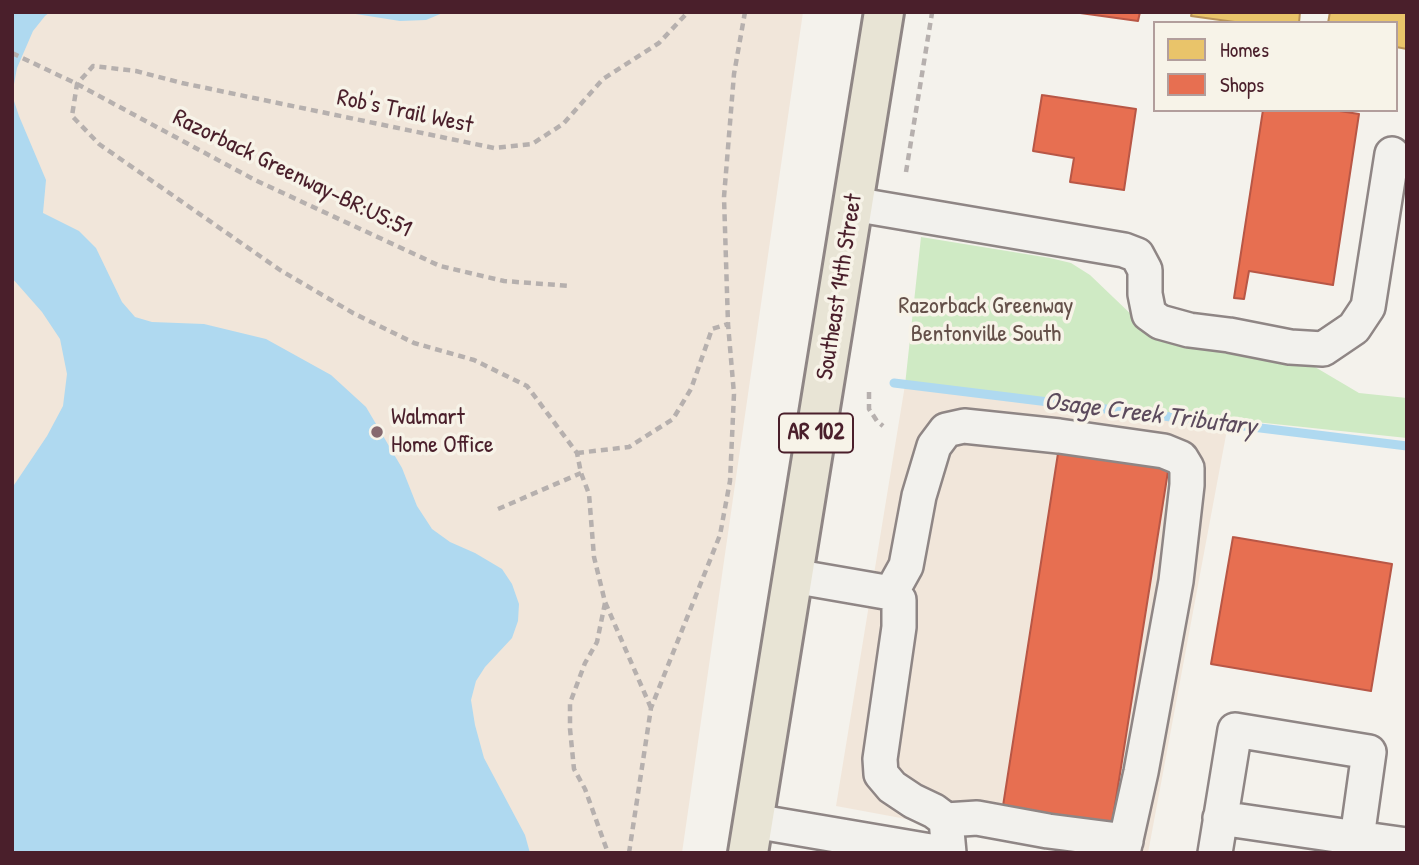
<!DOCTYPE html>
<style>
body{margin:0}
#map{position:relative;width:1419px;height:865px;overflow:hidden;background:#f4f2ec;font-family:"Patrick Hand",sans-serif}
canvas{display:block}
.frame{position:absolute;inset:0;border:14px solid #4a1f2b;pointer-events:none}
.legend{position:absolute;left:1153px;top:21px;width:245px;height:91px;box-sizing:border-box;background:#f7f3e8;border:2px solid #b29e9c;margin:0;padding:9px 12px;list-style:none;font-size:21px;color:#4a1f2b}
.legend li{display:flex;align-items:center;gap:14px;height:35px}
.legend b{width:35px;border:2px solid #b29e9c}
</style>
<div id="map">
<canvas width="1419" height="865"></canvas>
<div class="frame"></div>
<ul class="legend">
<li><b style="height:19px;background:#e9c46a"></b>Homes</li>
<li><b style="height:19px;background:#e76f51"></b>Shops</li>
</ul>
</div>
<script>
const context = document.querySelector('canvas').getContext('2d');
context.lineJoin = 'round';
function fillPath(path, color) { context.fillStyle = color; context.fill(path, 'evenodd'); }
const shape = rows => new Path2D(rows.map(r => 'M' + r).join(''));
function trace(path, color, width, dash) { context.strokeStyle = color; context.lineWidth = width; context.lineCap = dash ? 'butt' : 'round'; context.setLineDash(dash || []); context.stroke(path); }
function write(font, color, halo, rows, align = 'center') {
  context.font = font + ' "Patrick Hand",sans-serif'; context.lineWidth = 7; context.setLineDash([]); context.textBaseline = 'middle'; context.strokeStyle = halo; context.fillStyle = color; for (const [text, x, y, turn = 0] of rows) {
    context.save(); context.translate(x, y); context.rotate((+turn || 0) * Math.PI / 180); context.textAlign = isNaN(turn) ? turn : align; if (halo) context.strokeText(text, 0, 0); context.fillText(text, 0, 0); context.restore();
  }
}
fillPath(shape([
 [12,12,803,12,682,853,12,853],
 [905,385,1229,419,1148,853,1090,853,836,806]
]), '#f1e6da');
fillPath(shape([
 [921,237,1050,258,1071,263,1090,275,1159,341,1315,367,1359,393,1407,398,1407,438,905,385]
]), '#cfeac4');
fillPath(shape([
 [12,12,50,12,45,16,33,31,17,68,12,95,19,116,46,180,43,213,79,231,96,248,122,302,135,317,152,322,204,324,266,339,331,375,366,407,402,468,417,506,432,529,450,542,475,553,502,569,512,584,519,604,518,621,512,638,485,667,476,681,471,700,475,725,484,758,525,835,530,853,12,853,12,488,47,436,63,406,67,374,60,339,42,312,12,278],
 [343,12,445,12,426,20,400,21]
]), '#afd9f0');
const homes = shape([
 [1192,12,1300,12,1299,23,1242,23,1191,16,1192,12],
 [1330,12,1407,12,1407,49,1396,47,1396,23,1328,23,1330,12]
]);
fillPath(homes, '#e9c46a');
trace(homes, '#b99257', 2);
const shops = shape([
 [1073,12,1140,12,1138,21,1073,12],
 [1042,95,1136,109,1124,190,1070,182,1074,158,1033,151,1042,95],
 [1263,110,1333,110,1359,114,1333,285,1249,271,1244,299,1234,298,1263,110],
 [1059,447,1169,465,1112,824,1003,806,1059,447],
 [1233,537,1392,564,1371,691,1211,664,1233,537]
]);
fillPath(shops, '#e76f51');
trace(shops, '#b85746', 2);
trace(shape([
 [894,383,1407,446]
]), '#afd9f0', 9);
const minor = shape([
 [853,204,1124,250,1137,255,1145,270,1145,294,1149,314,1160,322,1189,330,1229,335,1290,347,1323,349,1354,328,1368,307,1392,154],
 [793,576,891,593,899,600,899,627,880,759,881,774,892,787,913,801,934,811,946,820,949,853],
 [891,593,906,566,919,496,934,446,946,430,964,426,1059,436,1164,451,1181,458,1187,468,1187,485,1176,581,1141,772,1123,853],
 [946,820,977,818,1048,831,1126,841],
 [754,821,942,853],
 [1357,838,1407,845],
 [1215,853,1235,730,1369,752,1357,838,1220,818]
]);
const major = shape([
 [748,853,884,12]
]);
trace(minor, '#8f8685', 38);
trace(major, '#8f8685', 44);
trace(shape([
 [12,53,77,84,255,180,440,266,504,281,570,286],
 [906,172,932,13],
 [869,392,869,409,877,421,883,426],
 [577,453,629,447,673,419,691,389,712,329,728,324],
 [498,509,581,473],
 [605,603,597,642,585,663,570,703,570,729,574,769,585,789,608,853],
 [651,708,605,602,594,557,589,494,581,473,577,453,527,386,474,360,414,343,353,313,280,270,99,144,72,116,77,84,93,66,136,71,182,83,494,148,532,144,563,124,603,79,659,43,688,12],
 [629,853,651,708,720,535,730,481,734,394,728,324,724,197,734,74,745,12]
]), '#b6b0ae', 4.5, [7, 5]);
trace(minor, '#f2f1ed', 33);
trace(major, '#e8e4d5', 38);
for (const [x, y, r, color] of [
 [377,432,7,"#86696f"]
]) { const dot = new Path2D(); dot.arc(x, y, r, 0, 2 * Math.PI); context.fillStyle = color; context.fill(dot); trace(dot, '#f7f3e8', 2.5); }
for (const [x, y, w] of [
 [816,433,74]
]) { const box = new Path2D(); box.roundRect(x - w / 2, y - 19.5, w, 39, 5); context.fillStyle = '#f7f3e8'; context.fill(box); trace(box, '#4a1f2b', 2); }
write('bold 23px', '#4a1f2b', null, [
 ["AR 102",816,433]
]);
write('24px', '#4a1f2b', '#f7f3e8', [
 ["Rob's Trail West",405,112,12],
 ["Razorback Greenway-BR:US:51",292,174,26],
 ["Southeast 14th Street",840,287,-81]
]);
write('24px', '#645049', '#f7f3e8', [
 ["Razorback Greenway",986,307],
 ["Bentonville South",986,335]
]);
write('24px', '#4a1f2b', '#f7f3e8', [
 ["Walmart",391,418],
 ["Home Office",391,446]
], 'left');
write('italic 26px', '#5c4b5d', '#f7f3e8', [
 ["Osage Creek Tributary",1150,415,7]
]);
</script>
